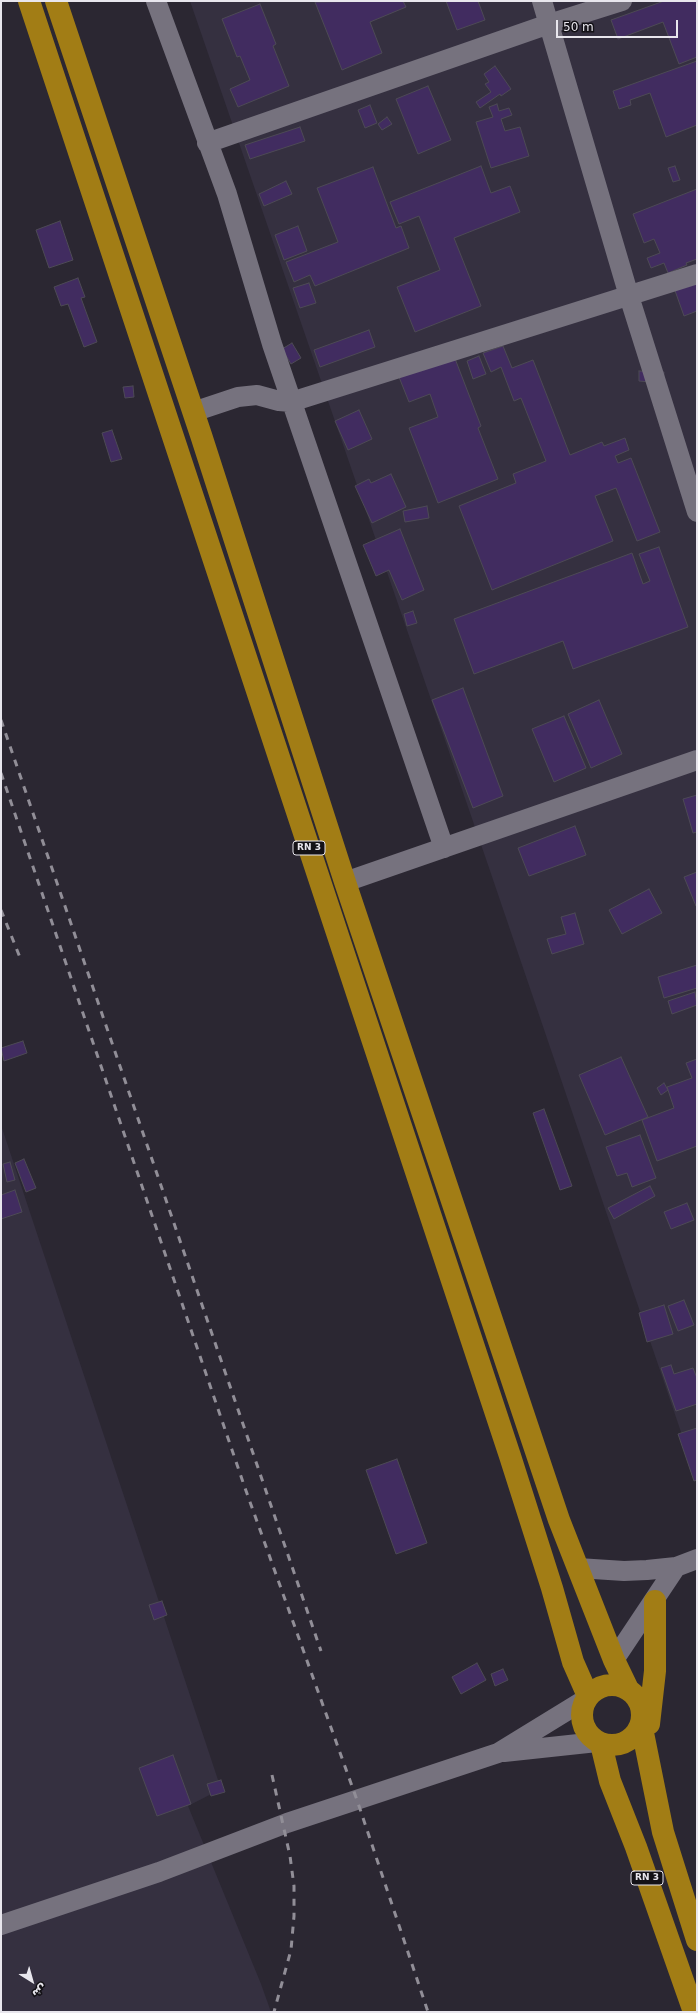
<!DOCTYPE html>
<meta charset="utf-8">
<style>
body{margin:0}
#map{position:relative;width:698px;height:2013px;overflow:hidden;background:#2b2732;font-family:"DejaVu Sans",Vazirmatn,sans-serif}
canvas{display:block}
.frame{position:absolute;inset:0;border:2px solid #e8e6ed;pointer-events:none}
.north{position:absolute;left:12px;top:1961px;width:40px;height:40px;-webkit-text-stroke:3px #131116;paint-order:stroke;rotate:143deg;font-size:11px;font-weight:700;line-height:16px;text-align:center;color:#e8e6ed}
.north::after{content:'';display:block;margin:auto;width:14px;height:18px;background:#e8e6ed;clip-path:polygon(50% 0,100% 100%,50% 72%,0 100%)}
.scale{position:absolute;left:556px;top:20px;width:122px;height:18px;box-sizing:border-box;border:2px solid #e8e6ed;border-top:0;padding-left:5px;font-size:12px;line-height:14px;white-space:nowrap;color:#e8e6ed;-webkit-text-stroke:3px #131116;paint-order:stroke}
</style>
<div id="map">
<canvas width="698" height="2013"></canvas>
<div class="frame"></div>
<div class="north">ش</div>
<div class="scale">50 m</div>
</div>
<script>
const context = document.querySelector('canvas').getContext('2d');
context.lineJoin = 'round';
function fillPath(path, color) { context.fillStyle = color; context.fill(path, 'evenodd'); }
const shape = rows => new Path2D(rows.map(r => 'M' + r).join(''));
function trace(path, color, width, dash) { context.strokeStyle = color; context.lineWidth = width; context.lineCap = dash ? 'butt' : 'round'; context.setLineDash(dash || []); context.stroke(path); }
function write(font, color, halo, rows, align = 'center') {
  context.font = font + ' "DejaVu Sans",sans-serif'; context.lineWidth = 3; context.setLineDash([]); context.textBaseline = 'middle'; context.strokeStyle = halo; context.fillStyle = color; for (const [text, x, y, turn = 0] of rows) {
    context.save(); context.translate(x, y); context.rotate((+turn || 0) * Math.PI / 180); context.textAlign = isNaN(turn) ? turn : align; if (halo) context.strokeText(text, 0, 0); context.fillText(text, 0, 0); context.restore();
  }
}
fillPath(shape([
 [190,1,697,1,697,1479,486,859],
 [1,1125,221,1789,188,1806,261,1984,271,2012,1,2012]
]), '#353040');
const building = shape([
 [403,1,406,7,370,22,382,53,342,70,315,2,403,1],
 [446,1,478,1,485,20,457,30,446,1],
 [664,1,697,1,697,57,679,64,663,22,618,39,611,20,664,1],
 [260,4,276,44,273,46,289,86,238,107,230,89,250,80,240,56,237,57,222,19,260,4],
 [697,61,697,125,666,137,650,93,630,100,631,105,619,109,613,91,697,61],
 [495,66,511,89,501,96,500,94,480,108,476,102,491,92,485,84,489,82,484,74,495,66],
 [428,86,451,140,418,154,396,99,428,86],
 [497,104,499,111,509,108,512,115,501,119,505,131,520,127,529,156,491,168,476,122,493,117,489,107,497,104],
 [370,105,377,123,365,128,358,110,370,105],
 [387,117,392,124,382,130,378,124,387,117],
 [300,127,305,141,250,159,245,145,300,127],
 [481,166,491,193,510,186,520,212,454,238,481,306,415,332,397,287,440,270,419,216,399,224,390,202,481,166],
 [675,166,680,180,673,182,668,168,675,166],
 [373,167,396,228,401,226,409,248,315,286,310,275,294,282,286,262,338,242,317,188,373,167],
 [286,181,292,194,264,206,259,194,286,181],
 [697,189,697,259,686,263,687,265,668,273,664,263,651,268,647,258,660,253,654,239,644,243,633,214,697,189],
 [60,221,73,260,49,268,36,230,60,221],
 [298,226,307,251,284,260,275,235,298,226],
 [697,277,697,311,684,316,673,285,697,277],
 [78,278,85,297,81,298,97,342,84,347,68,304,61,306,54,287,78,278],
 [309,283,316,303,300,308,293,288,309,283],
 [369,330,375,347,320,367,314,350,369,330],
 [292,343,301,358,291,364,282,349,292,343],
 [503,346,512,368,533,360,570,455,602,442,604,446,625,438,629,450,615,456,618,463,631,458,660,532,637,541,616,488,595,496,613,541,492,590,459,506,516,483,513,474,546,461,521,398,514,401,501,367,491,372,483,353,503,346],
 [454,356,481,426,478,428,498,479,438,503,409,428,438,417,430,394,409,402,399,377,454,356],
 [479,356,486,374,473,379,467,361,479,356],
 [639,371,664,372,663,383,639,381,639,371],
 [133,386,134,397,125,398,123,387,133,386],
 [359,410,372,439,348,450,335,421,359,410],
 [112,430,122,459,111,462,102,433,112,430],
 [391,474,406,507,372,523,355,486,369,479,371,483,391,474],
 [427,506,429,518,405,522,403,511,427,506],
 [400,529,424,590,402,600,389,570,376,576,363,545,400,529],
 [659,547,688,627,573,669,563,641,474,674,454,619,632,553,643,584,650,581,639,554,659,547],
 [413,611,417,623,407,626,404,614,413,611],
 [463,688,503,796,473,808,432,700,463,688],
 [599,700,622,754,591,768,568,714,599,700],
 [564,716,586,768,554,782,532,729,564,716],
 [697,795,697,832,693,833,683,799,697,795],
 [575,826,586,855,529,876,518,848,575,826],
 [697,872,697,905,696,906,684,877,697,872],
 [649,889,662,913,622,934,609,910,649,889],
 [575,913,584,944,552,954,547,939,566,934,561,917,575,913],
 [697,965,697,988,664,998,658,977,697,965],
 [695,992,697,1005,672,1014,668,1001,695,992],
 [23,1041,27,1053,4,1061,1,1048,23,1041],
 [621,1057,648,1117,605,1135,579,1075,621,1057],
 [697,1059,697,1146,657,1161,642,1120,674,1108,667,1087,692,1078,686,1063,697,1059],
 [664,1083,668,1090,661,1095,657,1088,664,1083],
 [544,1109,572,1186,560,1190,533,1113,544,1109],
 [640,1135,656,1178,632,1187,627,1173,617,1176,606,1147,640,1135],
 [24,1159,36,1188,26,1192,15,1163,24,1159],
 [10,1162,15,1180,7,1182,3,1164,10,1162],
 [650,1186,655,1196,614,1219,608,1208,650,1186],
 [15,1190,22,1212,1,1219,1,1195,15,1190],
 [687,1203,694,1220,671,1229,664,1212,687,1203],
 [684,1300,694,1325,678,1331,668,1306,684,1300],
 [664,1305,673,1334,647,1342,639,1313,664,1305],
 [671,1365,674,1374,693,1368,697,1378,697,1404,676,1411,661,1368,671,1365],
 [697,1428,697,1480,694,1481,678,1434,697,1428],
 [397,1459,427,1543,396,1554,366,1470,397,1459],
 [162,1601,167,1615,154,1620,149,1605,162,1601],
 [477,1663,486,1680,461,1694,452,1677,477,1663],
 [503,1669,508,1680,495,1686,491,1674,503,1669],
 [173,1755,191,1804,157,1816,139,1768,173,1755],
 [221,1780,225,1792,211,1796,207,1784,221,1780]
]);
fillPath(building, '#412c60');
trace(building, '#4d4a55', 1);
trace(shape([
 [156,1,227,194,272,344,444,848],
 [542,1,629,296,697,512],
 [207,143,549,24,622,1],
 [193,412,238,397,257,395,279,401,291,402,697,274],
 [345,882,697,760],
 [578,1568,624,1571,647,1570,676,1567,697,1559],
 [614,1660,676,1567],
 [504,1752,597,1742],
 [1,1925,159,1872,287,1823,498,1753,586,1699]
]), '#76727e', 20);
trace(shape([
 [29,1,510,1456,552,1588,573,1662,588,1696],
 [56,1,201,435,345,882,559,1520,614,1660,628,1689],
 '582 1715a30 30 0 1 1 60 0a30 30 0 1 1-60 0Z',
 [641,1723,663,1832,697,1940],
 [649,1724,655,1671,655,1601],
 [601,1744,610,1781,636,1847,694,2012]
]), '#a27d15', 22);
trace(shape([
 [1,720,321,1651],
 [1,773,245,1488,357,1800,428,2012],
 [1,910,21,960],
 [272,1775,290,1856,294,1886,294,1916,291,1950,274,2012]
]), '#918e97', 3, [7, 7]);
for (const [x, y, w] of [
 [309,848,32],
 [647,1878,32]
]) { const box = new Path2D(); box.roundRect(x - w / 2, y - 7, w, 14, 3); context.fillStyle = '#131116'; context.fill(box); trace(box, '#e8e6ed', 1); }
write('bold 9px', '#e8e6ed', null, [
 ["RN 3",309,848],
 ["RN 3",647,1878]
]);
</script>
